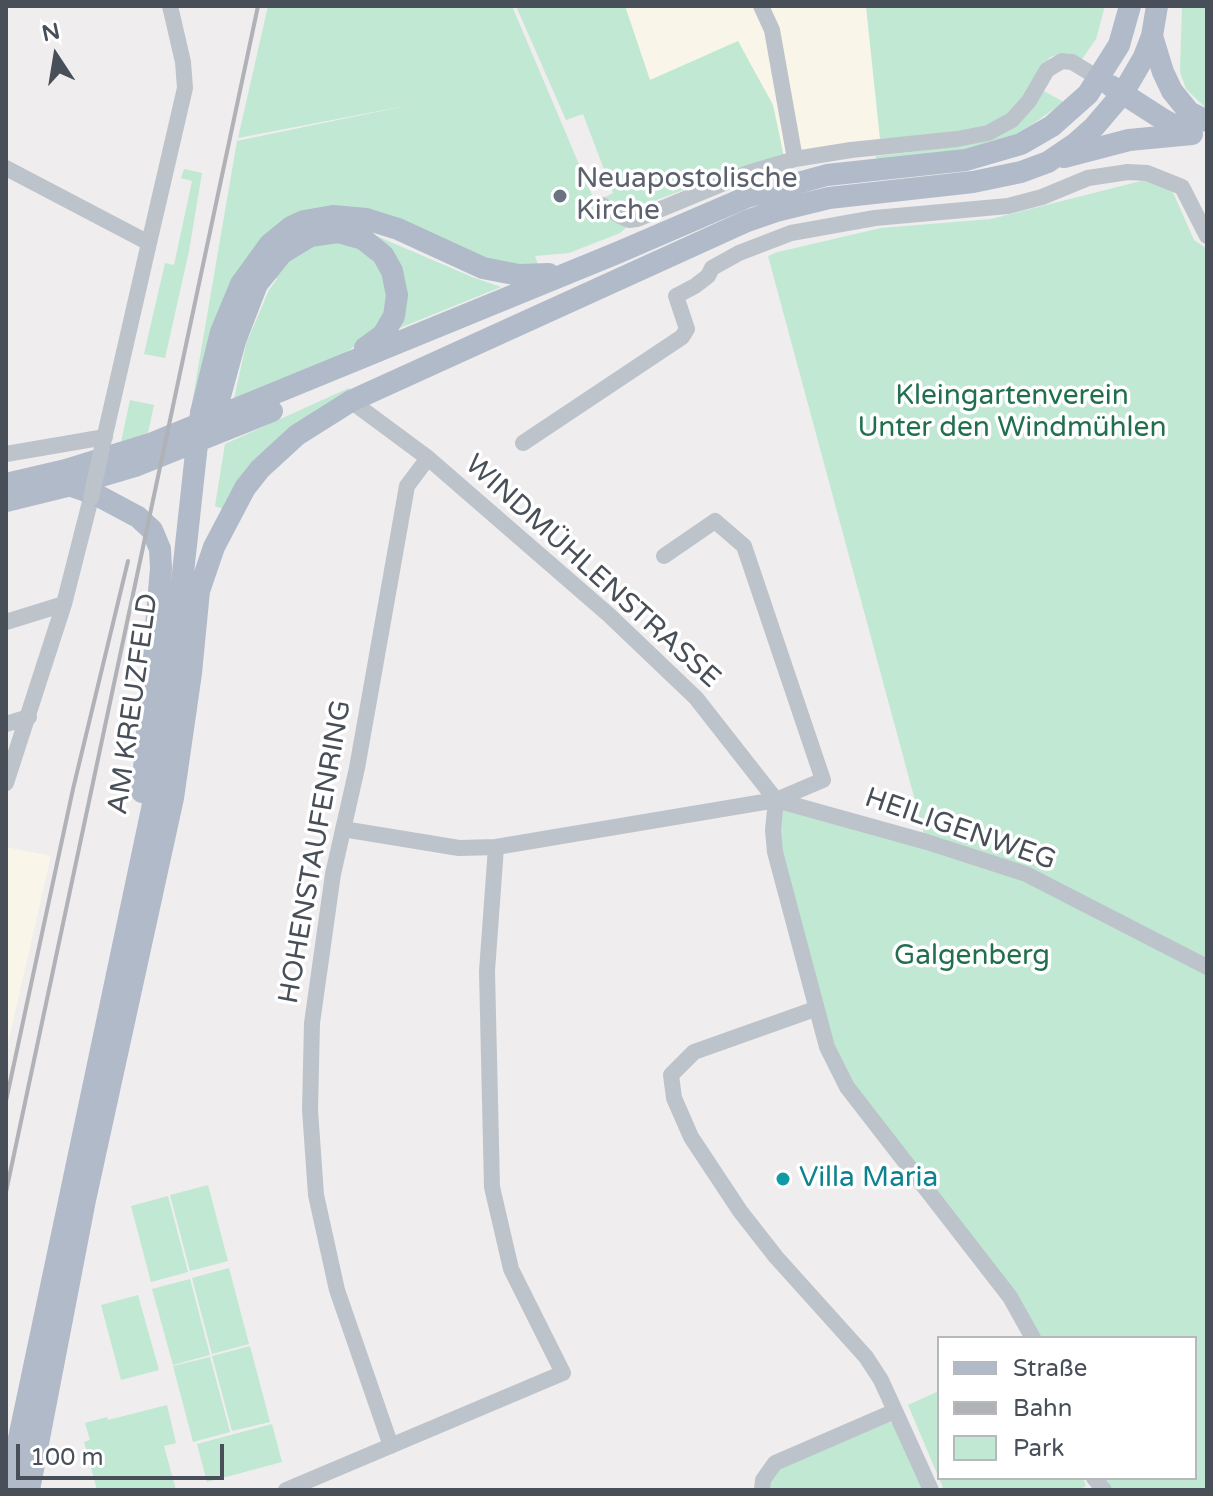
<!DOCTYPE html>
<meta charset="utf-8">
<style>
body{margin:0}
#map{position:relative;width:1213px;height:1496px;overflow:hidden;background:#efeded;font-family:"Varela Round",sans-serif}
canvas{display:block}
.frame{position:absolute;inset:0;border:8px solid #484f58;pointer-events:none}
.legend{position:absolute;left:937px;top:1336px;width:260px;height:144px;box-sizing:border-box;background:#fff;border:2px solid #b6b9bc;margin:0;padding:10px 14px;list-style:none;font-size:24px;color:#484f58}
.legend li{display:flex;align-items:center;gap:16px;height:40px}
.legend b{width:40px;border:2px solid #b6b9bc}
.north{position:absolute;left:16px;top:16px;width:80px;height:80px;-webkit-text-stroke:6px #fff;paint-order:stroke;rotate:348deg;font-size:22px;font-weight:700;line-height:32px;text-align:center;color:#484f58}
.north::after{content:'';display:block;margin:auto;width:28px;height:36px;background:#484f58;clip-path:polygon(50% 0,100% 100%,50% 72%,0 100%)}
.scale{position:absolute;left:16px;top:1444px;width:208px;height:36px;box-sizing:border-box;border:4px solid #484f58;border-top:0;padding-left:10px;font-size:24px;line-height:28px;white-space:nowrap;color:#484f58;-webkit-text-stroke:6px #fff;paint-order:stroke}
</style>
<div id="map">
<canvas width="1213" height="1496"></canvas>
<div class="frame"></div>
<ul class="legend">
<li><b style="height:10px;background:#b0bac9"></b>Straße</li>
<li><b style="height:10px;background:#b0b2b7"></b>Bahn</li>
<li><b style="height:22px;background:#c0e8d3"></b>Park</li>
</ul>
<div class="north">N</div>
<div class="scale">100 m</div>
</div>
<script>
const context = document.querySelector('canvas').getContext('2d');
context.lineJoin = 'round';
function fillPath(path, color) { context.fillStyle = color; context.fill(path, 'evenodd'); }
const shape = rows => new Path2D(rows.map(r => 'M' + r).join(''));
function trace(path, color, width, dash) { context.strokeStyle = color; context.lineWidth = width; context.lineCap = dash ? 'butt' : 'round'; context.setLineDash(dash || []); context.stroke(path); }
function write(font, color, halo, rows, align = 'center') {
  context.font = font + ' "Varela Round",sans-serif'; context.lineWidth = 7; context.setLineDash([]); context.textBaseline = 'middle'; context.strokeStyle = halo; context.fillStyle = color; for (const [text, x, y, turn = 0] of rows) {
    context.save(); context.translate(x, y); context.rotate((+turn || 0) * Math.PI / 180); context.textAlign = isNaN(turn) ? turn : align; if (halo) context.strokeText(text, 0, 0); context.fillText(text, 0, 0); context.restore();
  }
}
fillPath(shape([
 [625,6,866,6,880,139,784,157,773,105,650,80],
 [6,847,51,856,6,1052]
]), '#f9f5e8');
fillPath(shape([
 [268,6,512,6,595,202,613,193,583,114,566,120,516,6,625,6,650,80,738,41,773,105,784,157,705,182,632,209,628,226,620,233,569,253,535,256,539,267,505,266,312,212,189,421,237,141,410,105,238,138],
 [866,6,1105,6,1096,39,1082,59,1067,53,1050,57,1023,98,1005,116,986,126,933,135,880,139],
 [1182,6,1207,6,1207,109,1186,89,1180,72],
 [1042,90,1064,102,1023,131,1003,141,982,148,876,161,876,156,961,146],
 [184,169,202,173,189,251,165,358,144,354,165,263,174,265,192,181,181,178],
 [1145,180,1171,188,1194,240,1207,249,1207,1490,1104,1490,1094,1478,1195,1478,1195,1338,1033,1338,847,1087,775,852,776,800,926,841,768,256,778,252,881,228,991,219],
 [372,234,472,277,501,287,397,329],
 [322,240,356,244,387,275,385,325,331,363,234,399,246,344,269,290,277,279,270,273],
 [349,388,350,390,302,420,223,509,215,506,225,444],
 [130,400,154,405,148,433,121,442],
 [208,1185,228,1261,190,1271,170,1195],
 [168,1196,188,1272,151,1282,131,1206],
 [229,1268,249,1344,212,1354,192,1278],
 [190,1279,210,1355,173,1365,152,1289],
 [138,1295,159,1370,121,1380,101,1305],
 [250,1346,270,1422,232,1431,212,1356],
 [210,1357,230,1432,193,1442,173,1366],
 [939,1391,939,1478,1083,1478,1086,1486,1077,1490,944,1490,908,1405],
 [167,1405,176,1443,164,1446,176,1490,97,1490,84,1442,90,1440,85,1423,107,1417,108,1420],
 [889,1422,898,1425,926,1490,768,1490,769,1484,781,1467],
 [272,1424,282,1462,207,1482,197,1444]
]), '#c0e8d3');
trace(shape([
 [761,6,772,30,795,159],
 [6,168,149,243,102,448],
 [602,205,622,217,629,220,637,219,748,173,795,159,851,150,957,139,988,133,1012,120,1029,101,1047,70,1062,61,1072,62,1100,79],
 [149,243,185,88,183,62,170,6],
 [351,401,428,458,609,615,696,698,776,800,823,780,744,546,715,521,664,556],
 [523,443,682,337,687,329,676,296,695,286,708,276,712,268,739,253,791,233,875,218,1008,206,1042,197,1088,178,1128,172,1147,173,1182,187,1207,236],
 [6,454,105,437],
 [6,622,64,604],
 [6,724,29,717],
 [6,783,64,604,91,498],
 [776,800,773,830,775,852,827,1047,847,1087,1010,1297,1033,1338],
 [343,829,459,848,496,847,776,800,927,842,1026,874,1207,967],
 [815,1009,694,1052,671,1075,674,1098,691,1137,740,1211,776,1257,866,1357,881,1380,931,1490],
 [391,1446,337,1290,316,1195,310,1110,312,1023,333,874,357,768,407,486,428,458],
 [1094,1478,1104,1490],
 [286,1490,563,1373,511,1269,492,1187,487,971,496,847],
 [762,1490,763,1480,775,1463,895,1411]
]), '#bdc3ca', 16);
trace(shape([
 [1152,36,1163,72,1172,91,1189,112,1207,121],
 [1111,86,1164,120,1191,134],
 [1064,157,1129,140,1192,134],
 [217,407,235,341,257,284,282,253,310,236,338,232,363,239,383,255,392,271,397,295,394,316,383,335,365,348],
 [201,413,221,332,241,284,270,244,291,227,304,221,333,216,366,219,398,229,483,268,519,275,549,274],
 [6,484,66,470,153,443,617,253,747,197,827,175,966,160,1021,144,1052,126,1088,94,1119,45,1130,6],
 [72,486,95,494,138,517,152,530,160,549,161,568,142,792],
 [6,501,71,485,135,466,272,411],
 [8,1490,152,809,165,738,196,453],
 [29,1490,85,1200,173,798,191,673,199,591,214,547,245,488,260,469,297,435,351,401,747,221,776,211,829,198,973,182,1021,172,1048,162,1076,143,1094,127,1123,93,1144,57,1152,36,1157,6]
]), '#b0bac9', 22);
trace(shape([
 [6,1101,73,789,128,561],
 [6,1192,258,6]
]), '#b0b2b7', 4);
trace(shape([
 [91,498,102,448]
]), '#bdc3ca', 16);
trace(shape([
 [196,453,201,413]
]), '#b0bac9', 22);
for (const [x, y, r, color] of [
 [560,196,8,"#6b7280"],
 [783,1179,8,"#0f9aa8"]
]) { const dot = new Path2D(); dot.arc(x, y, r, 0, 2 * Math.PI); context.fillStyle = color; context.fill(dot); trace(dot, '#fff', 3); }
write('28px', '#5b616d', '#fff', [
 ["Neuapostolische",576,180],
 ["Kirche",576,212]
], 'left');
write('28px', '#226f50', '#fff', [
 ["Kleingartenverein",1012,397],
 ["Unter den Windmühlen",1012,429],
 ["Galgenberg",972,957]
]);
write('28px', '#484f58', '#fff', [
 ["WINDMÜHLENSTRASSE",592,572,42],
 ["AM KREUZFELD",134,704,-82],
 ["HEILIGENWEG",960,830,19],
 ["HOHENSTAUFENRING",316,852,-80]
]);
write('28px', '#0d838f', '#fff', [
 ["Villa Maria",799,1179]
], 'left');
</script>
